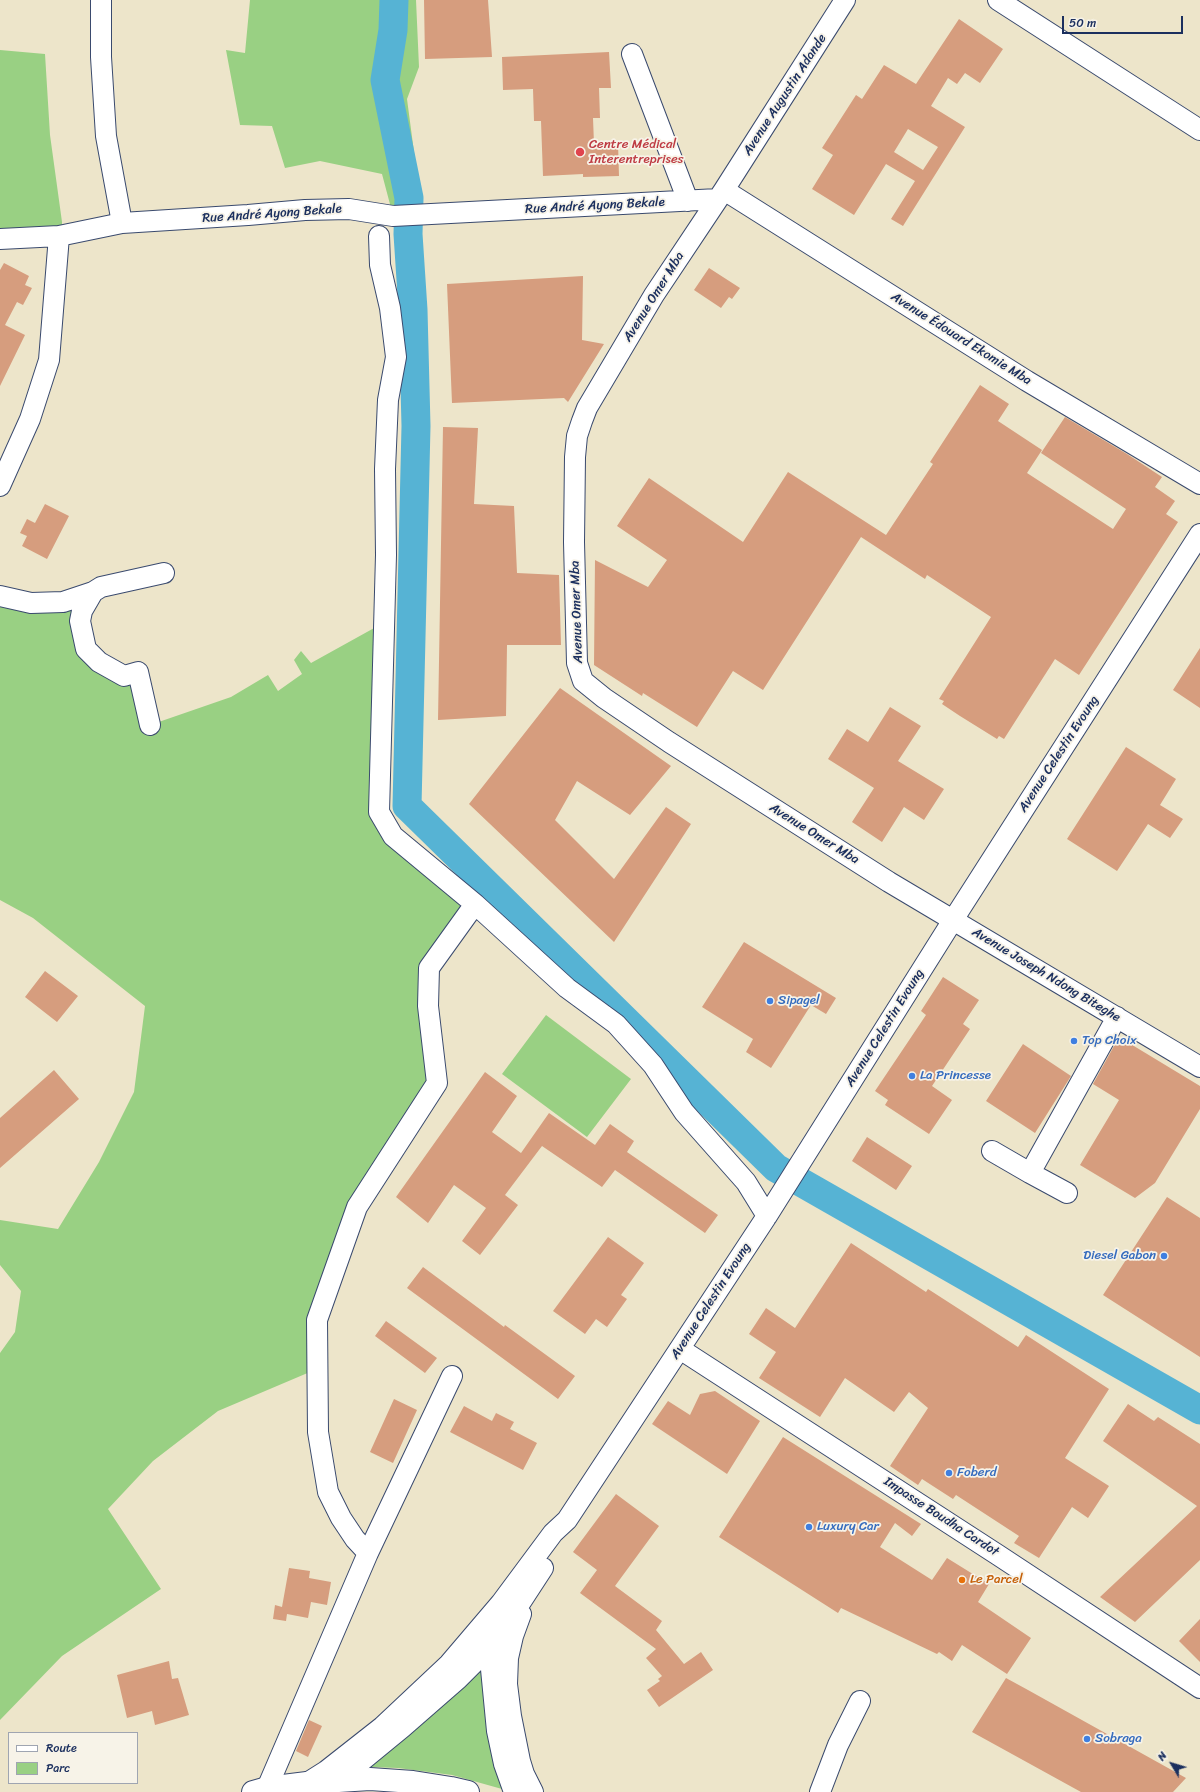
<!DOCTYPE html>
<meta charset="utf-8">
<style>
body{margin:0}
#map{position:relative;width:1200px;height:1792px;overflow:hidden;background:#ede5ca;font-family:Sriracha,sans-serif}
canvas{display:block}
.legend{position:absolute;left:8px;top:1732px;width:130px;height:52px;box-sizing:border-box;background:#f7f3e8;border:1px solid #9fa5b1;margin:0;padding:5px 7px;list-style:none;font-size:12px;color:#1b2f5e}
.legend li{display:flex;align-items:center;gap:8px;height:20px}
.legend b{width:20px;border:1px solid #9fa5b1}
.north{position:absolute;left:1152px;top:1744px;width:40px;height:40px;-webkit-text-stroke:3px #f7f3e8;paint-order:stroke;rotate:308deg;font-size:11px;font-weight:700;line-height:16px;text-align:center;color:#1b2f5e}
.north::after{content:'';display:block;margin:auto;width:14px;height:18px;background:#1b2f5e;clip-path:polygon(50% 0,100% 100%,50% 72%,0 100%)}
.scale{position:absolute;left:1062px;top:16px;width:121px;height:18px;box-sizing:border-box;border:2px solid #1b2f5e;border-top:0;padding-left:5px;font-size:12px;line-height:14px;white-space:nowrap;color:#1b2f5e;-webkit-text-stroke:3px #f7f3e8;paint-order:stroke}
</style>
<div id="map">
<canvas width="1200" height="1792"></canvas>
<ul class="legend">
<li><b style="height:5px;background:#fff"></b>Route</li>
<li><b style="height:11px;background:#99d083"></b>Parc</li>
</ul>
<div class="north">N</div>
<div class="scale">50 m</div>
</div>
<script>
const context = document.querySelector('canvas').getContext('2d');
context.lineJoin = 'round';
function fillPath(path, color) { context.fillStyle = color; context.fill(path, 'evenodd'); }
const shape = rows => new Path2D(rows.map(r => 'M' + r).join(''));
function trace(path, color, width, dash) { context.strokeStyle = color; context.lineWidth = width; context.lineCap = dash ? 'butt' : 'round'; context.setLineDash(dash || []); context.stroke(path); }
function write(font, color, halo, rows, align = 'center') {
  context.font = font + ' Sriracha,sans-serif'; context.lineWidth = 3.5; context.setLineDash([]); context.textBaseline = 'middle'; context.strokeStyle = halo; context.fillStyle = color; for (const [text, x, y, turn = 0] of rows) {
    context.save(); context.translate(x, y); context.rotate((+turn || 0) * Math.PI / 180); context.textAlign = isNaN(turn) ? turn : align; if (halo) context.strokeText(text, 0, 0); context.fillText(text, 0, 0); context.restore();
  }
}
fillPath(shape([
 [250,0,416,0,419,67,407,99,421,205,391,208,382,174,320,161,285,168,272,126,240,125,226,50,245,53],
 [0,50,45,54,50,135,62,222,62,235,0,239],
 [93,592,86,649,138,672,150,725,231,697,268,675,278,691,302,674,294,660,301,651,311,663,385,622,379,812,475,904,429,968,437,1083,357,1207,317,1320,317,1369,218,1411,153,1461,108,1509,161,1589,62,1656,0,1720,0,1353,15,1332,21,1291,0,1265,0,1220,58,1229,99,1162,134,1092,145,1006,33,918,0,900,0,596],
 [546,1015,631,1079,587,1137,502,1074],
 [484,1663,502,1789,452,1775,398,1768,371,1767,370,1765]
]), '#99d083');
trace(shape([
 [394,0,393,30,385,80,409,198,408,234,413,310,416,426,407,806,776,1168,1200,1410]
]), '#56b3d4', 29);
fillPath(shape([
 [424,0,488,0,492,57,425,59],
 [959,19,1003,49,980,83,965,73,957,84,948,78,931,106,965,127,903,226,891,219,915,181,886,164,854,215,812,189,833,155,822,148,856,95,862,99,884,65,916,84],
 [908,129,938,147,923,170,894,152],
 [609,52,611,88,599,88,600,118,593,118,594,144,618,143,619,176,583,177,583,174,543,176,541,121,534,121,533,89,503,90,502,57],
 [4,263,29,276,25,285,32,288,23,305,17,302,5,325,25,335,0,386,0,270],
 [709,268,740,288,732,299,729,297,721,308,694,290],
 [583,276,582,340,604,344,568,402,564,398,452,403,447,284],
 [980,385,1009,404,998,421,1042,450,1027,473,1113,529,1126,509,1041,453,1065,417,1127,454,1162,477,1155,487,1175,501,1166,514,1178,522,1079,675,1055,659,1004,739,999,736,997,739,960,716,942,704,944,701,939,699,991,617,927,575,925,579,861,537,763,690,733,671,697,727,643,693,642,696,594,665,595,560,648,587,667,560,617,526,649,478,743,542,788,472,886,535,933,464,930,462],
 [443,427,478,428,474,504,514,506,517,573,559,575,561,645,507,645,506,716,438,720],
 [45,504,69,516,47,559,22,546,27,536,20,533,27,519,35,523],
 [1200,648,1200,708,1173,690],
 [560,688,671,766,630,815,577,781,555,820,614,879,666,807,691,824,614,942,469,804],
 [890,707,921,726,898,761,944,789,924,820,904,807,882,842,852,822,874,788,828,759,847,729,868,742],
 [1126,747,1176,779,1160,805,1183,819,1170,838,1148,824,1117,871,1067,839],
 [744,942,836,998,826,1014,811,1005,771,1068,746,1052,753,1039,702,1007],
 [45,971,78,996,57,1022,25,997],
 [943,977,979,1000,963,1024,970,1029,932,1086,952,1100,929,1134,885,1105,888,1100,875,1091,926,1015,921,1011],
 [1119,1037,1200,1086,1200,1109,1155,1183,1135,1198,1080,1165,1119,1100,1093,1084],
 [1023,1044,1071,1076,1035,1133,986,1101],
 [54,1070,79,1099,0,1168,0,1118],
 [485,1072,517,1096,492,1132,521,1153,549,1113,595,1145,610,1124,634,1141,627,1152,718,1215,705,1233,615,1170,602,1187,542,1146,505,1195,518,1205,480,1255,462,1241,486,1208,454,1185,428,1223,396,1197],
 [867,1137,912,1166,896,1190,852,1161],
 [1167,1197,1200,1218,1200,1357,1103,1295],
 [608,1237,644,1263,621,1295,627,1299,607,1327,596,1319,585,1334,553,1311],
 [851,1243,926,1292,928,1289,1018,1347,1026,1335,1109,1389,1065,1458,1109,1486,1088,1518,1072,1507,1039,1558,1014,1543,1019,1536,956,1495,953,1499,922,1479,918,1485,890,1466,928,1408,909,1392,894,1412,845,1378,820,1417,759,1378,776,1352,749,1334,766,1308,795,1328],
 [423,1267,504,1327,505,1325,575,1376,558,1399,407,1288],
 [386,1321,437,1358,425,1373,375,1336],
 [715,1391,760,1421,727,1474,652,1424,668,1401,690,1415,700,1394],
 [394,1399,417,1410,393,1463,370,1452],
 [1128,1404,1154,1421,1158,1417,1200,1444,1200,1560,1135,1622,1100,1597,1197,1506,1103,1441],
 [464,1406,492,1421,496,1413,514,1422,510,1429,537,1443,523,1470,450,1432],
 [783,1437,921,1524,912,1536,895,1523,880,1547,932,1580,947,1558,989,1584,978,1602,1031,1638,1007,1674,962,1645,952,1661,939,1652,937,1654,841,1608,838,1613,719,1537],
 [616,1494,659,1526,615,1586,662,1621,656,1630,684,1664,701,1652,713,1670,659,1707,647,1690,660,1681,658,1679,662,1676,646,1658,656,1649,580,1593,597,1570,573,1552],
 [289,1568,310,1571,309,1578,331,1582,327,1605,311,1602,308,1618,287,1614,286,1621,273,1619,275,1605,282,1607],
 [1200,1619,1200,1662,1179,1641],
 [169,1661,172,1679,178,1678,189,1715,155,1725,152,1711,127,1718,117,1675],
 [1006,1678,1028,1690,1186,1778,1173,1792,1081,1792,972,1732],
 [309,1720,322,1726,308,1757,296,1751]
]), '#d69d7e');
const minor = shape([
 [101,0,101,57,106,136,122,223,248,215,305,210,349,209,393,216,718,199],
 [845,0,724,190,654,295,587,408,582,421,577,436,575,457,574,542,577,663,583,681,604,698,669,742,889,882,1200,1067],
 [998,0,1200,130],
 [632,54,688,201],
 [724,190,1027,381,1200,484],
 [379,236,380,265,390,308,396,357,388,400,385,469,386,555,379,812,393,836,475,904,567,988,616,1024,653,1065,684,1112,746,1182,767,1216],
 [0,239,59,236,122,223],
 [0,486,30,419,49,360,59,236],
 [93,592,82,611,80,621,86,649,99,662,124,676,138,672,150,725],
 [0,596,31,603,63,602,93,592,101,587,164,573],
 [992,1151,1030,1173,1117,1017],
 [1030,1173,1067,1193],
 [680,1349,998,1555,1200,1688],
 [368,1553,355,1539,341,1518,328,1492,318,1432,317,1320,357,1207,437,1083,428,1006,429,968,475,904],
 [521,1614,513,1636,508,1658,507,1684,511,1716,520,1761,524,1774,533,1792],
 [493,1638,491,1669,497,1731,504,1764,514,1792],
 [336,1782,403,1727,458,1679,480,1657,513,1614,543,1568],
 [307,1783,326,1771,382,1727,449,1664,501,1603,553,1533,567,1520,767,1216,953,920,1200,534],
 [267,1788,368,1553,452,1376],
 [820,1792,838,1745,860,1701]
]);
const major = shape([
 [253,1792,267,1788,307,1783,370,1779,413,1782,451,1788,468,1792]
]);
trace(minor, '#3a4a6e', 22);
trace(major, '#3a4a6e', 24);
trace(minor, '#fff', 20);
trace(major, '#fff', 22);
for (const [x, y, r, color] of [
 [580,152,5,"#e0444e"],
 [770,1001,4,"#3f7fe0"],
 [1074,1041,4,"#3f7fe0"],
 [912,1076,4,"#3f7fe0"],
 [1164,1256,4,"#3f7fe0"],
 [949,1473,4,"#3f7fe0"],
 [809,1527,4,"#3f7fe0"],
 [962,1580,4,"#e8710a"],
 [1087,1739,4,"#3f7fe0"]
]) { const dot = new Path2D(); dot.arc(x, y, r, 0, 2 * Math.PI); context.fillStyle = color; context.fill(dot); trace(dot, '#f7f3e8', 1.5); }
write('13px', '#1b2f5e', '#f7f3e8', [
 ["Avenue Augustin Adande",785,95,-57],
 ["Rue André Ayong Bekale",595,206,-3],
 ["Rue André Ayong Bekale",272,214,-4],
 ["Avenue Omer Mba",654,297,-58],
 ["Avenue Édouard Ekomie Mba",961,339,32],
 ["Avenue Omer Mba",577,612,-92],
 ["Avenue Celestin Evoung",1059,754,-57],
 ["Avenue Omer Mba",814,834,32],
 ["Avenue Joseph Ndong Biteghe",1046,975,31],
 ["Avenue Celestin Evoung",885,1028,-58],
 ["Avenue Celestin Evoung",711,1301,-57],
 ["Impasse Boudha Cardot",941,1517,33]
]);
write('13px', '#be3a42', '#f7f3e8', [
 ["Centre Médical",589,145],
 ["Interentreprises",589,160]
], 'left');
write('13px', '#366cbe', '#f7f3e8', [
 ["Sipagel",778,1001],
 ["Top Choix",1082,1041],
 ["La Princesse",920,1076],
 ["Diesel Gabon",1156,1256,"right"],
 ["Foberd",957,1473],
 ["Luxury Car",817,1527],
 ["Sobraga",1095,1739]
], 'left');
write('13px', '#c56008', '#f7f3e8', [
 ["Le Parcel",970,1580]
], 'left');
</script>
